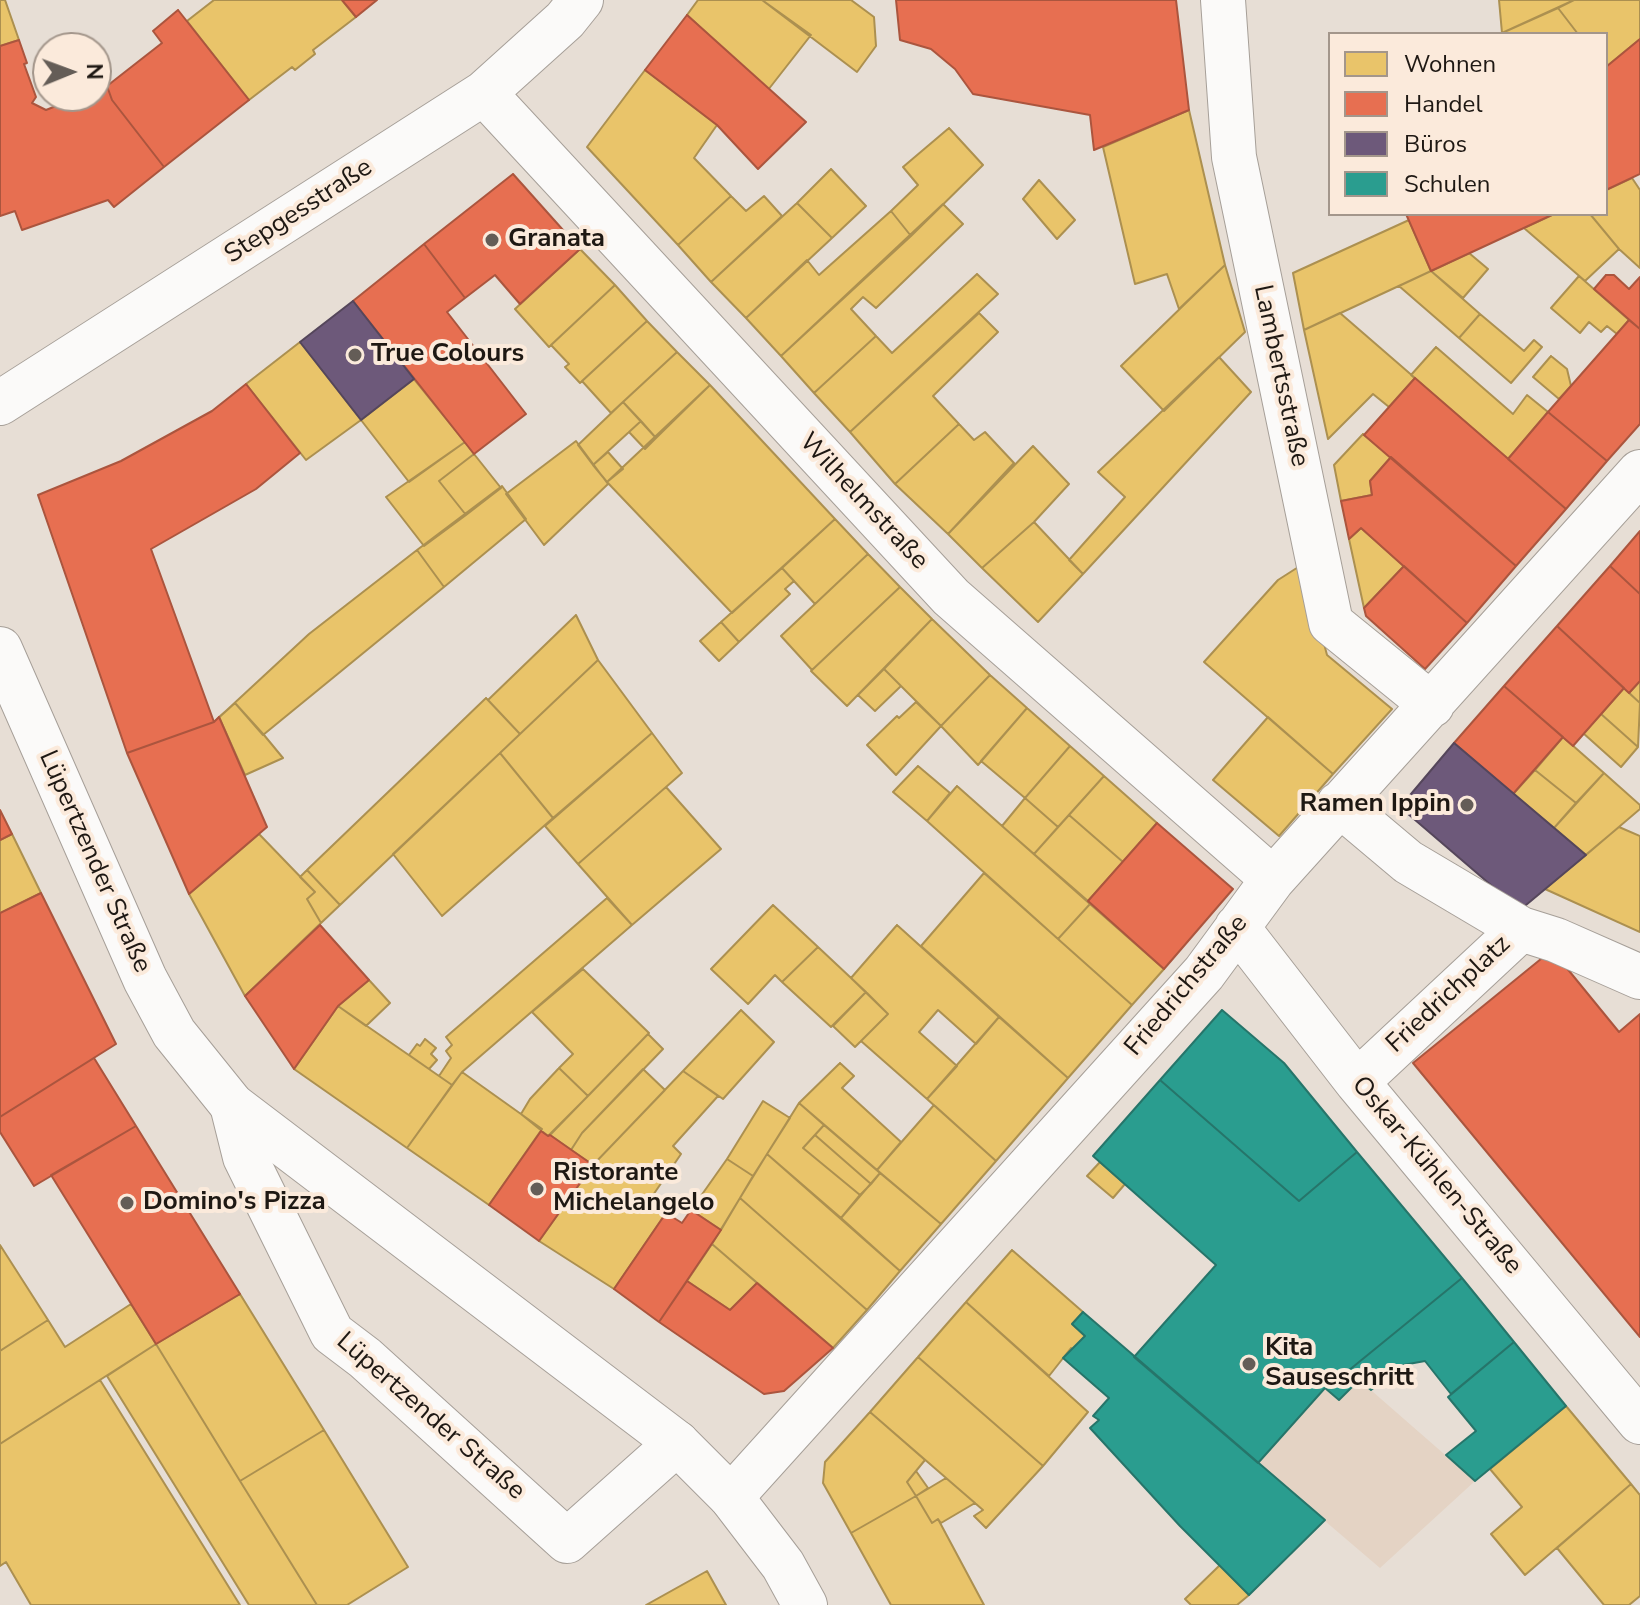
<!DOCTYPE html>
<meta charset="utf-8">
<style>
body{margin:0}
#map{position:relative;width:1640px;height:1605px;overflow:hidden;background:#e7ded5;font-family:"Nunito Sans",sans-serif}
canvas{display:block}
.legend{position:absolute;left:1328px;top:32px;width:280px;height:184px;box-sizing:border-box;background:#fbeadb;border:2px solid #a3968b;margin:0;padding:10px 14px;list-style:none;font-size:24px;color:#1e1813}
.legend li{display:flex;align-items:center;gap:16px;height:40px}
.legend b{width:40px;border:2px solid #a3968b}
.north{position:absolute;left:32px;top:32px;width:80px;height:80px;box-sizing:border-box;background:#fbeadb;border:2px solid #a3968b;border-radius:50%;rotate:89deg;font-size:22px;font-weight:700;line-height:32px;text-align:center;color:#1e1813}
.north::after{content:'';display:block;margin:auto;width:28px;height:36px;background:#645d57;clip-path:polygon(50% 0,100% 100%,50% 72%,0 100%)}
</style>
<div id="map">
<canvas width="1640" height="1605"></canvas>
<ul class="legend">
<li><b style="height:22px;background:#e9c46a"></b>Wohnen</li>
<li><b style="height:22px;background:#e76f51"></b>Handel</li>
<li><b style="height:22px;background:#6d597a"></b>Büros</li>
<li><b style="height:22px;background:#2a9d8f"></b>Schulen</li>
</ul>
<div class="north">N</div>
</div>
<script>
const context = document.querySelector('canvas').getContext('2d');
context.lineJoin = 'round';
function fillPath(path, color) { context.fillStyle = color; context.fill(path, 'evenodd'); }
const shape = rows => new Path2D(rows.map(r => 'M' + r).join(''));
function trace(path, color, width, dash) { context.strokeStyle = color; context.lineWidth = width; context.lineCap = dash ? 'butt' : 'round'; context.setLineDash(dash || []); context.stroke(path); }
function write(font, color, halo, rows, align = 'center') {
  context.font = font + ' "Nunito Sans",sans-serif'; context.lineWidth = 8; context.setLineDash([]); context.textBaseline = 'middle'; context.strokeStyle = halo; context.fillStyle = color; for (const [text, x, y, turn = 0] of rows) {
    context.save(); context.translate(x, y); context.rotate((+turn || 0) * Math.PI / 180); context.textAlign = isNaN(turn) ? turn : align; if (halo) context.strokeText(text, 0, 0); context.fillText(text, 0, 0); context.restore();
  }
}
fillPath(shape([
 [1357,1152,1462,1278,1349,1371,1475,1481,1380,1568,1257,1463,1294,1203]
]), '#e4d3c4');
const homes = shape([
 [0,0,5,0,19,40,0,46,0,0],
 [214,0,342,0,356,17,313,50,315,54,295,70,292,67,249,100,187,21,214,0],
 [698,0,762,0,811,35,768,90,687,15,698,0],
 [762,0,851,0,874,17,876,46,857,72,762,0],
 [1499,0,1574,0,1502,33,1499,0],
 [1574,0,1640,0,1640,39,1606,67,1606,34,1578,34,1558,8,1574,0],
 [1558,8,1578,34,1502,34,1502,33,1558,8],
 [645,70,717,125,694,158,731,196,678,245,587,147,645,70],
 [1189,110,1225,265,1179,309,1167,274,1135,284,1103,147,1189,110],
 [949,128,983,165,911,236,891,211,918,185,903,167,949,128],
 [831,169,866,206,832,238,797,203,831,169],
 [1632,178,1640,190,1640,268,1619,249,1590,214,1606,214,1606,190,1632,178],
 [1039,180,1075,220,1057,239,1023,199,1039,180],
 [731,196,746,211,764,196,782,216,711,282,678,245,731,196],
 [797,203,832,238,746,318,711,282,797,203],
 [943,204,963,224,876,308,863,297,851,309,876,336,814,393,781,356,943,204],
 [891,211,911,236,781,356,746,318,807,260,819,275,891,211],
 [1554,214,1590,214,1619,249,1585,281,1524,228,1554,214],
 [1409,220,1431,271,1304,330,1293,273,1409,220],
 [580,249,615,285,549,347,515,309,580,249],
 [1469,253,1488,269,1463,298,1431,271,1469,253],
 [1225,265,1245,332,1164,411,1121,366,1225,265],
 [1431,271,1480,314,1459,338,1399,286,1431,271],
 [977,274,998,294,850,432,814,393,876,336,892,353,977,274],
 [1579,276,1629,320,1617,334,1607,326,1601,332,1589,322,1580,333,1551,308,1579,276],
 [615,285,647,321,580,383,565,367,569,364,551,345,615,285],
 [979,313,998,332,933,396,959,424,895,484,850,432,979,313],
 [1340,313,1415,378,1389,407,1373,394,1328,439,1304,330,1340,313],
 [1480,314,1524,351,1534,340,1542,347,1511,383,1459,338,1480,314],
 [647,321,677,352,611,413,582,381,647,321],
 [300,342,361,420,306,460,246,384,300,342],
 [1436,347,1513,414,1527,395,1548,412,1508,459,1411,375,1436,347],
 [677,352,710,385,656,438,623,402,677,352],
 [1551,356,1567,369,1571,386,1559,399,1533,377,1551,356],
 [1219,357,1251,392,1083,574,1069,560,1125,497,1098,472,1219,357],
 [414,379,465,442,409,482,361,420,414,379],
 [710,385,835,519,732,613,607,482,710,385],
 [623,402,641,421,593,465,578,445,623,402],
 [641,421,656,438,645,449,629,432,641,421],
 [959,424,974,440,985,432,1014,463,948,534,895,484,959,424],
 [1363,434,1391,457,1370,481,1372,495,1341,501,1334,465,1363,434],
 [576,441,608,484,544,545,506,494,576,441],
 [465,442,474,454,439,481,466,515,424,546,386,497,465,442],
 [1033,446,1069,484,1034,522,982,568,948,534,1033,446],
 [608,452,623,469,607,482,593,465,608,452],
 [474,454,501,488,466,515,439,481,474,454],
 [502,486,526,519,444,587,417,550,502,486],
 [835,519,868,554,815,604,782,568,835,519],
 [1034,522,1083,574,1038,622,982,568,1034,522],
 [1361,528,1404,566,1364,608,1349,539,1361,528],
 [417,550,444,587,263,735,235,703,214,722,309,634,417,550],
 [868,554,900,587,812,670,781,636,868,554],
 [1303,564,1327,655,1392,709,1333,774,1204,662,1278,580,1303,564],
 [782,568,794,581,785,589,790,594,739,642,721,622,782,568],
 [900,587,932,619,847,706,811,671,900,587],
 [576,615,598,660,520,734,488,700,576,615],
 [932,619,990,675,941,726,884,669,932,619],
 [721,622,739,642,719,661,700,641,721,622],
 [598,660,652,733,553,818,500,753,598,660],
 [884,669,901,686,875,711,858,695,884,669],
 [990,675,1027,708,978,765,941,726,990,675],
 [1640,681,1640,703,1629,693,1640,681],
 [1624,688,1640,703,1638,747,1601,714,1624,688],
 [486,698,520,734,340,905,307,870,486,698],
 [916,702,941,726,896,775,867,745,897,716,899,718,916,702],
 [235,703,264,735,283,758,245,775,219,717,235,703],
 [1027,708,1070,746,1025,798,981,761,1027,708],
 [1601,714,1638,747,1621,767,1583,733,1601,714],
 [1268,717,1333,774,1279,836,1213,780,1268,717],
 [652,733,682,773,578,864,545,826,652,733],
 [1563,737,1604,773,1576,803,1535,770,1563,737],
 [1070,746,1104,776,1058,827,1025,798,1070,746],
 [500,753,553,818,442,916,393,854,500,753],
 [918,766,950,793,927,821,893,792,918,766],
 [1535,770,1576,803,1554,828,1513,794,1535,770],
 [1604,773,1640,805,1640,809,1586,855,1554,828,1604,773],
 [1104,776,1157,823,1123,862,1069,815,1104,776],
 [957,786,1090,904,1058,939,927,821,957,786],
 [666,787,721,849,632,925,578,864,666,787],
 [1025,798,1058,827,1034,854,1002,826,1025,798],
 [1069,815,1123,862,1088,901,1034,854,1069,815],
 [1619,827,1640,836,1640,932,1545,889,1619,827],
 [12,834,41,893,0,913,0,840,12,834],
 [259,834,315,892,307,899,321,923,245,996,189,894,259,834],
 [307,870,340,905,321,923,307,899,315,892,300,877,307,870],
 [984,873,1132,1005,1068,1078,921,946,984,873],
 [607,898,632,925,462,1072,452,1085,439,1076,451,1058,446,1051,452,1045,446,1037,607,898],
 [1090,904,1164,969,1132,1005,1058,939,1090,904],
 [773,905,818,947,782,982,775,975,748,1004,711,969,773,905],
 [897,925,999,1017,976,1044,938,1010,919,1032,957,1066,927,1099,861,1041,888,1014,851,978,897,925],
 [818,947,866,992,831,1027,782,982,818,947],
 [583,969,649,1033,588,1096,559,1068,573,1054,532,1012,583,969],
 [369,980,390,1003,366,1026,338,1006,369,980],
 [866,992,888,1014,855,1047,833,1026,866,992],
 [338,1006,452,1085,407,1148,294,1069,338,1006],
 [741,1010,774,1042,723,1099,683,1071,741,1010],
 [999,1017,1068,1078,996,1161,927,1099,999,1017],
 [648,1034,663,1049,582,1133,571,1150,550,1135,648,1034],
 [425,1039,436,1048,431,1054,437,1060,429,1069,409,1055,417,1044,420,1046,425,1039],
 [840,1063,854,1076,842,1088,901,1142,877,1170,799,1103,840,1063],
 [559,1068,588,1096,548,1136,521,1114,530,1099,559,1068],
 [643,1069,665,1090,593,1165,571,1150,582,1133,643,1069],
 [683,1071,718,1096,673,1146,681,1154,649,1201,666,1213,614,1289,539,1241,593,1165,683,1071],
 [462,1072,542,1129,489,1205,407,1148,462,1072],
 [763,1101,790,1118,753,1176,727,1159,763,1101],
 [799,1103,824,1125,803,1148,860,1195,841,1218,767,1154,799,1103],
 [934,1105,996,1161,941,1224,877,1170,934,1105],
 [824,1125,880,1173,871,1184,815,1135,824,1125],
 [815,1135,871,1184,860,1195,803,1148,815,1135],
 [767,1154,900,1271,867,1310,740,1198,767,1154],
 [727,1159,753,1176,721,1230,691,1210,727,1159],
 [1100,1162,1125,1184,1113,1198,1087,1176,1100,1162],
 [880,1173,941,1224,900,1271,841,1218,880,1173],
 [740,1198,867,1310,833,1348,712,1244,740,1198],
 [712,1244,757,1283,730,1310,687,1281,712,1244],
 [0,1245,48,1320,0,1351,0,1245],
 [1012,1250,1083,1312,1072,1324,1085,1336,1073,1350,1071,1348,1049,1376,966,1302,1012,1250],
 [240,1294,324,1430,240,1481,156,1344,240,1294],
 [966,1302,1088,1412,1043,1466,918,1357,966,1302],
 [131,1304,156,1344,0,1444,0,1351,48,1320,65,1347,131,1304],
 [156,1344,240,1481,317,1605,249,1605,107,1376,156,1344],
 [918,1357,1043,1466,986,1528,974,1516,983,1510,870,1412,918,1357],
 [100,1380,240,1605,31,1605,6,1562,0,1566,0,1444,100,1380],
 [1566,1406,1631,1484,1525,1575,1491,1534,1522,1507,1490,1469,1566,1406],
 [870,1412,925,1460,907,1482,916,1496,851,1533,823,1483,825,1462,870,1412],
 [324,1430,408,1567,347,1605,317,1605,240,1481,324,1430],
 [916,1471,928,1488,916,1496,907,1482,916,1471],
 [946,1478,975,1503,941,1523,938,1519,932,1523,916,1496,946,1478],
 [1631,1484,1640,1495,1640,1596,1629,1605,1604,1605,1557,1548,1631,1484],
 [916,1496,932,1523,938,1519,984,1605,891,1605,851,1533,916,1496],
 [1220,1565,1249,1595,1237,1605,1191,1605,1185,1599,1220,1565],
 [707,1571,726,1605,646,1605,707,1571]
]);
fillPath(homes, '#e9c46a');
trace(homes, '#ac9050', 2);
const shops = shape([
 [342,0,377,0,356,17,342,0],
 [896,0,1176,0,1189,110,1094,150,1090,115,973,94,955,69,931,49,900,40,896,0],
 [178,10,249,100,164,167,112,100,107,86,162,43,153,31,178,10],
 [687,15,806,122,758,169,717,125,645,70,687,15],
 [1640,39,1640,174,1606,190,1606,67,1640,39],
 [19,40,27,63,24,64,36,97,32,103,46,110,81,96,96,96,96,90,107,86,112,100,164,167,114,207,108,200,22,230,15,211,0,216,0,46,19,40],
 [513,174,580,249,520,304,495,275,465,298,424,244,513,174],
 [1406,214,1554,214,1431,271,1406,214],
 [424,244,465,298,447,312,526,414,474,454,353,301,424,244],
 [1606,275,1614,275,1629,289,1640,277,1640,329,1594,289,1606,275],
 [1629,320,1640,329,1640,424,1607,461,1548,412,1629,320],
 [1415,378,1566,509,1516,566,1364,435,1415,378],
 [246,384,300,453,256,489,151,549,214,722,127,753,38,495,121,461,212,411,246,384],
 [1548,412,1607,461,1566,509,1508,459,1548,412],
 [1391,457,1516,566,1467,623,1361,528,1349,539,1341,501,1372,495,1370,481,1391,457],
 [1640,531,1640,594,1610,566,1640,531],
 [1404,566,1467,623,1425,669,1366,616,1364,608,1404,566],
 [1610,566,1640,594,1640,681,1629,693,1557,626,1610,566],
 [1557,626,1624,688,1573,746,1504,686,1557,626],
 [1504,686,1563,737,1513,794,1454,743,1504,686],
 [219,717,267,827,189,894,127,753,214,722,219,717],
 [0,810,12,834,0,840,0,810],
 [1157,823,1233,889,1164,969,1088,901,1157,823],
 [41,893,116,1044,0,1117,0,913,41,893],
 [320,925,369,980,338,1006,294,1069,245,996,320,925],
 [1552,950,1619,1032,1640,1014,1640,1337,1413,1063,1552,950],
 [94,1058,136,1126,34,1186,0,1132,0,1117,94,1058],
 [136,1126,240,1294,156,1344,51,1175,136,1126],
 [541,1131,548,1136,550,1135,593,1165,539,1241,489,1205,541,1131],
 [691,1210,721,1230,659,1322,614,1289,666,1213,682,1223,691,1210],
 [687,1281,730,1310,757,1283,833,1348,784,1391,764,1394,659,1322,687,1281]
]);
fillPath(shops, '#e76f51');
trace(shops, '#ab553e', 2);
const offices = shape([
 [353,301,414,379,361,420,300,342,353,301],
 [1454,743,1586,855,1520,910,1400,807,1454,743]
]);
fillPath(offices, '#6d597a');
trace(offices, '#55465b', 2);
const schools = shape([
 [1222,1010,1284,1063,1357,1152,1299,1201,1160,1080,1222,1010],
 [1160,1080,1299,1201,1357,1152,1462,1278,1348,1371,1359,1380,1339,1400,1325,1388,1258,1463,1134,1357,1216,1265,1093,1156,1160,1080],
 [1462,1278,1514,1342,1451,1394,1425,1361,1403,1365,1371,1390,1348,1371,1462,1278],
 [1083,1312,1325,1520,1249,1595,1180,1526,1090,1428,1099,1420,1093,1416,1109,1398,1063,1358,1085,1336,1072,1324,1083,1312],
 [1514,1342,1566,1406,1475,1481,1446,1455,1476,1431,1448,1397,1514,1342]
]);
fillPath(schools, '#2a9d8f');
trace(schools, '#26756a', 2);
const street = shape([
 [1223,0,1234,157,1331,623,1432,705],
 [484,93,951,597,1273,879],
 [0,403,484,93,565,20,581,0],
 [1339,804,1408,862,1521,929,1556,940,1640,977],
 [1237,927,1357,1082,1640,1422],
 [1357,1082,1521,929],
 [232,1105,245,1157,332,1333,365,1358,567,1541,677,1443],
 [731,1497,1204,973,1273,879,1640,472]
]);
const secondary = shape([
 [0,649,145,979,174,1033,232,1105,677,1443,731,1497,783,1565,805,1605]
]);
trace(street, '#a69f98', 46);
trace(secondary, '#a69f98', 46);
trace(street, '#fbfaf9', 44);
trace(secondary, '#fbfaf9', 44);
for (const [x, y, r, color] of [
 [492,240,8,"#645d57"],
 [355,355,8,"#645d57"],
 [1467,805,8,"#645d57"],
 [537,1189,8,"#645d57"],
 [127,1203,8,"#645d57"],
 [1249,1364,8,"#645d57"]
]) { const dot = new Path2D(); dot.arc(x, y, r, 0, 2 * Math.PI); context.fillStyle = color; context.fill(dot); trace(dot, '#fbeadb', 3); }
write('26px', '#1e1813', '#fbeadb', [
 ["Stepgesstraße",299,212,-33],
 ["Lambertsstraße",1280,376,78],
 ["Wilhelmstraße",863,502,47],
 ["Lüpertzender Straße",94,862,66],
 ["Friedrichstraße",1187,986,-50],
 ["Friedrichplatz",1449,995,-43],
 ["Oskar-Kühlen-Straße",1436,1176,50],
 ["Lüpertzender Straße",430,1417,41]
]);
write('bold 26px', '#1e1813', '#fbeadb', [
 ["Granata",508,240],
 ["True Colours",371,355],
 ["Ramen Ippin",1451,805,"right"],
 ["Ristorante",553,1174],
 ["Michelangelo",553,1204],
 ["Domino's Pizza",143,1203],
 ["Kita",1265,1349],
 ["Sauseschritt",1265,1379]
], 'left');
</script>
